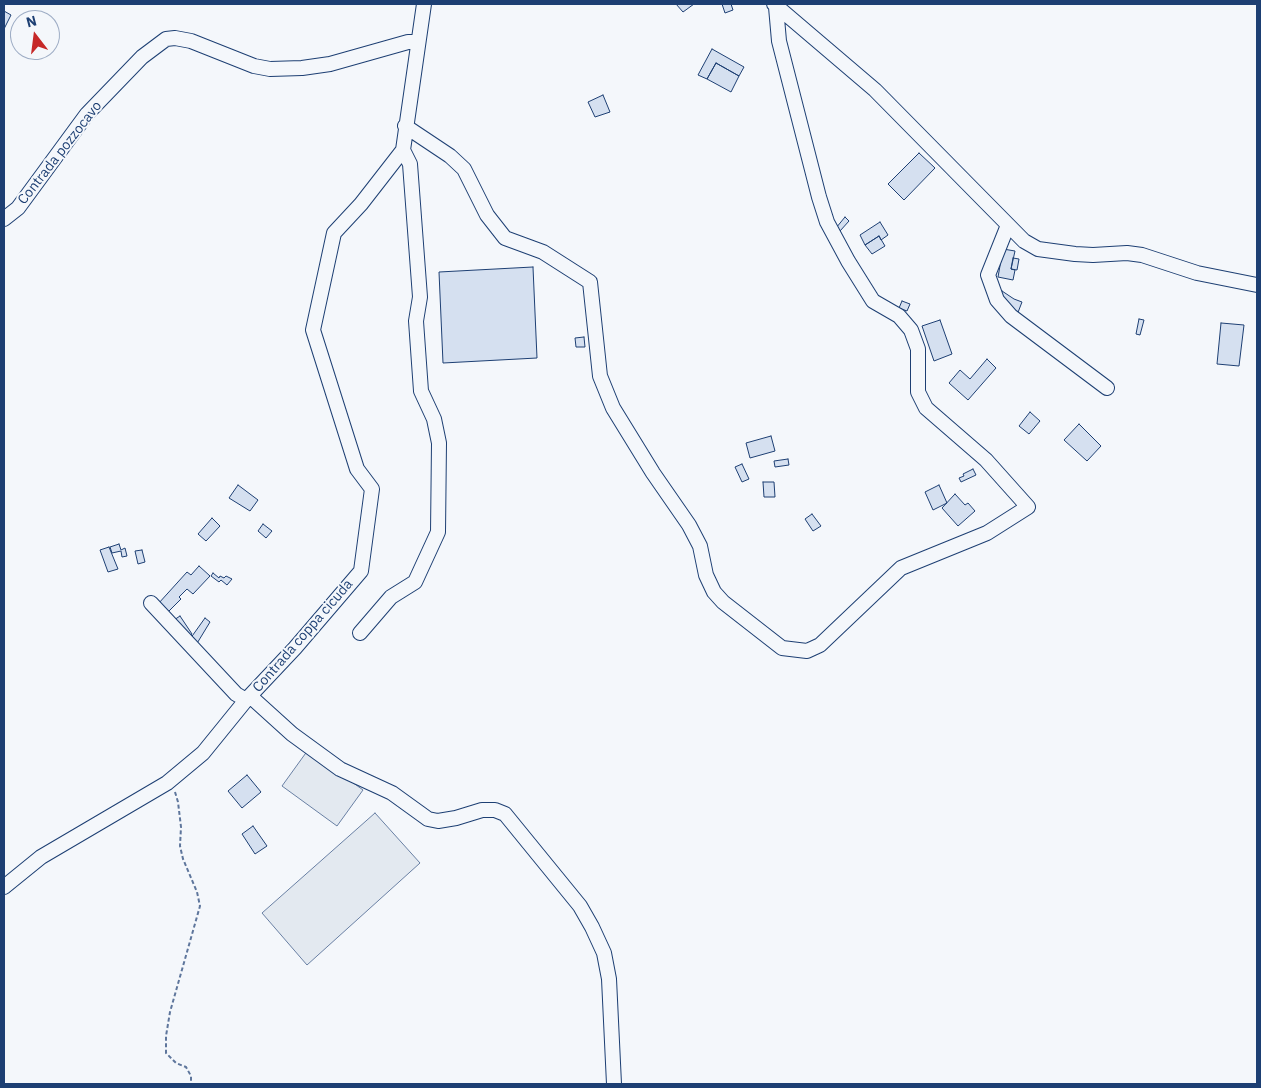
<!DOCTYPE html>
<style>
body{margin:0}
#map{position:relative;width:1261px;height:1088px;overflow:hidden;background:#f4f7fb;font-family:"IBM Plex Sans",sans-serif}
canvas{display:block}
.frame{position:absolute;inset:0;border:5px solid #1d3f73;pointer-events:none}
.north{position:absolute;left:10px;top:10px;width:50px;height:50px;box-sizing:border-box;background:#f4f7fb;border:1px solid #9eadc5;border-radius:50%;rotate:345deg;font-size:14px;font-weight:700;line-height:20px;text-align:center;color:#1d3f73}
.north::after{content:'';display:block;margin:auto;width:18px;height:22px;background:#c62828;clip-path:polygon(50% 0,100% 100%,50% 72%,0 100%)}
</style>
<div id="map">
<canvas width="1261" height="1088"></canvas>
<div class="frame"></div>
<div class="north">N</div>
</div>
<script>
const context = document.querySelector('canvas').getContext('2d');
context.lineJoin = 'round';
function fillPath(path, color) { context.fillStyle = color; context.fill(path, 'evenodd'); }
const shape = rows => new Path2D(rows.map(r => 'M' + r).join(''));
function trace(path, color, width, dash) { context.strokeStyle = color; context.lineWidth = width; context.lineCap = dash ? 'butt' : 'round'; context.setLineDash(dash || []); context.stroke(path); }
function write(font, color, halo, rows, align = 'center') {
  context.font = font + ' "IBM Plex Sans",sans-serif'; context.lineWidth = 4; context.setLineDash([]); context.textBaseline = 'middle'; context.strokeStyle = halo; context.fillStyle = color; for (const [text, x, y, turn = 0] of rows) {
    context.save(); context.translate(x, y); context.rotate((+turn || 0) * Math.PI / 180); context.textAlign = isNaN(turn) ? turn : align; if (halo) context.strokeText(text, 0, 0); context.fillText(text, 0, 0); context.restore();
  }
}
const green = shape([
 [308,750,363,790,337,826,282,786,308,750],
 [375,813,420,863,307,965,262,913,375,813]
]);
fillPath(green, '#e3e9f0');
trace(green, '#687fa3', 1);
const building = shape([
 [676,4,694,4,683,12,676,4],
 [722,4,731,4,733,10,725,13,722,4],
 [4,11,11,15,4,29,4,11],
 [712,49,744,67,739,76,716,63,707,79,698,75,712,49],
 [716,63,739,76,731,92,707,79,716,63],
 [603,95,610,112,595,117,588,102,603,95],
 [919,153,935,168,904,200,888,184,919,153],
 [845,217,849,221,840,231,836,228,845,217],
 [880,222,888,235,881,240,879,236,865,245,860,235,880,222],
 [879,236,885,246,872,254,865,245,879,236],
 [1003,249,1015,251,1011,269,1015,270,1013,280,998,277,1003,249],
 [1013,258,1019,259,1017,270,1011,269,1013,258],
 [533,267,537,358,443,363,439,272,533,267],
 [1002,291,1014,299,1022,302,1017,315,998,292,1002,291],
 [902,301,910,304,907,311,899,308,902,301],
 [1139,319,1144,320,1140,335,1136,334,1139,319],
 [940,320,952,354,934,361,922,326,940,320],
 [1221,323,1244,325,1239,366,1217,364,1221,323],
 [584,337,585,347,576,347,575,338,584,337],
 [987,359,996,368,968,400,949,383,960,370,970,379,987,359],
 [1030,412,1040,421,1029,434,1019,426,1030,412],
 [1079,424,1101,446,1087,461,1064,440,1079,424],
 [771,436,775,451,750,458,746,443,771,436],
 [788,459,789,465,775,467,774,461,788,459],
 [742,464,749,479,742,482,735,467,742,464],
 [973,469,976,475,961,482,959,478,964,476,963,474,973,469],
 [763,482,774,482,775,497,764,497,763,482],
 [238,485,258,500,250,511,229,498,238,485],
 [939,485,947,503,933,510,925,492,939,485],
 [955,494,965,505,968,503,975,511,958,526,942,508,955,494],
 [812,514,821,526,813,531,805,519,812,514],
 [212,518,220,526,206,541,198,534,212,518],
 [263,524,272,531,266,538,258,531,263,524],
 [119,544,121,550,125,548,127,556,122,557,121,551,112,553,110,547,119,544],
 [109,547,118,569,108,572,100,550,109,547],
 [142,550,145,562,138,564,135,551,142,550],
 [199,566,210,576,193,594,187,589,179,597,181,599,167,613,158,604,187,572,191,575,199,566],
 [213,573,219,578,220,576,224,578,226,576,232,579,227,585,221,580,219,582,211,576,213,573],
 [180,616,192,634,188,637,174,620,180,616],
 [205,618,210,622,196,645,190,639,205,618],
 [247,775,261,792,242,808,228,791,247,775],
 [253,826,267,846,255,854,242,834,253,826]
]);
fillPath(building, '#d5e0f0');
trace(building, '#1d3f73', 1);
const minor = shape([
 [774,4,875,90,1024,241,1038,249,1075,254,1093,255,1127,253,1142,255,1197,273,1257,285],
 [405,126,450,156,464,169,487,215,505,238,543,252,590,282,600,376,613,408,653,473,689,525,700,546,706,575,714,592,723,602,782,648,807,651,820,645,901,568,987,533,1028,507,986,460,926,408,918,392,918,349,911,330,899,316,873,301,848,261,827,222,819,197,779,41,776,7],
 [4,219,18,208,87,114,142,57,166,39,175,38,191,41,254,66,270,69,302,68,330,64,408,42,418,42],
 [1008,225,988,275,997,300,1011,316,1107,388],
 [151,603,236,694,246,700],
 [360,633,391,597,415,582,438,532,439,443,434,419,421,391,416,321,420,297,410,164,403,150],
 [250,696,292,734,340,769,392,793,428,819,438,821,456,818,482,810,495,810,505,814,580,906,592,927,604,953,609,979,614,1084],
 [4,887,41,857,167,783,203,753,246,700,295,648,361,571,372,489,357,469,313,330,334,233,361,204,403,150,424,4]
]);
trace(minor, '#1d3f73', 16);
trace(shape([
 [175,792,178,802,181,827,180,846,183,859,197,892,200,906,170,1012,166,1036,166,1053,176,1063,186,1067,191,1076,191,1084]
]), '#5e769c', 2, [4, 2.5]);
trace(minor, '#f4f7fb', 14);
write('14px', '#1d3f73', '#f4f7fb', [
 ["Contrada pozzocavo",60,153,-52],
 ["Contrada coppa cicuda",303,636,-49]
]);
</script>
